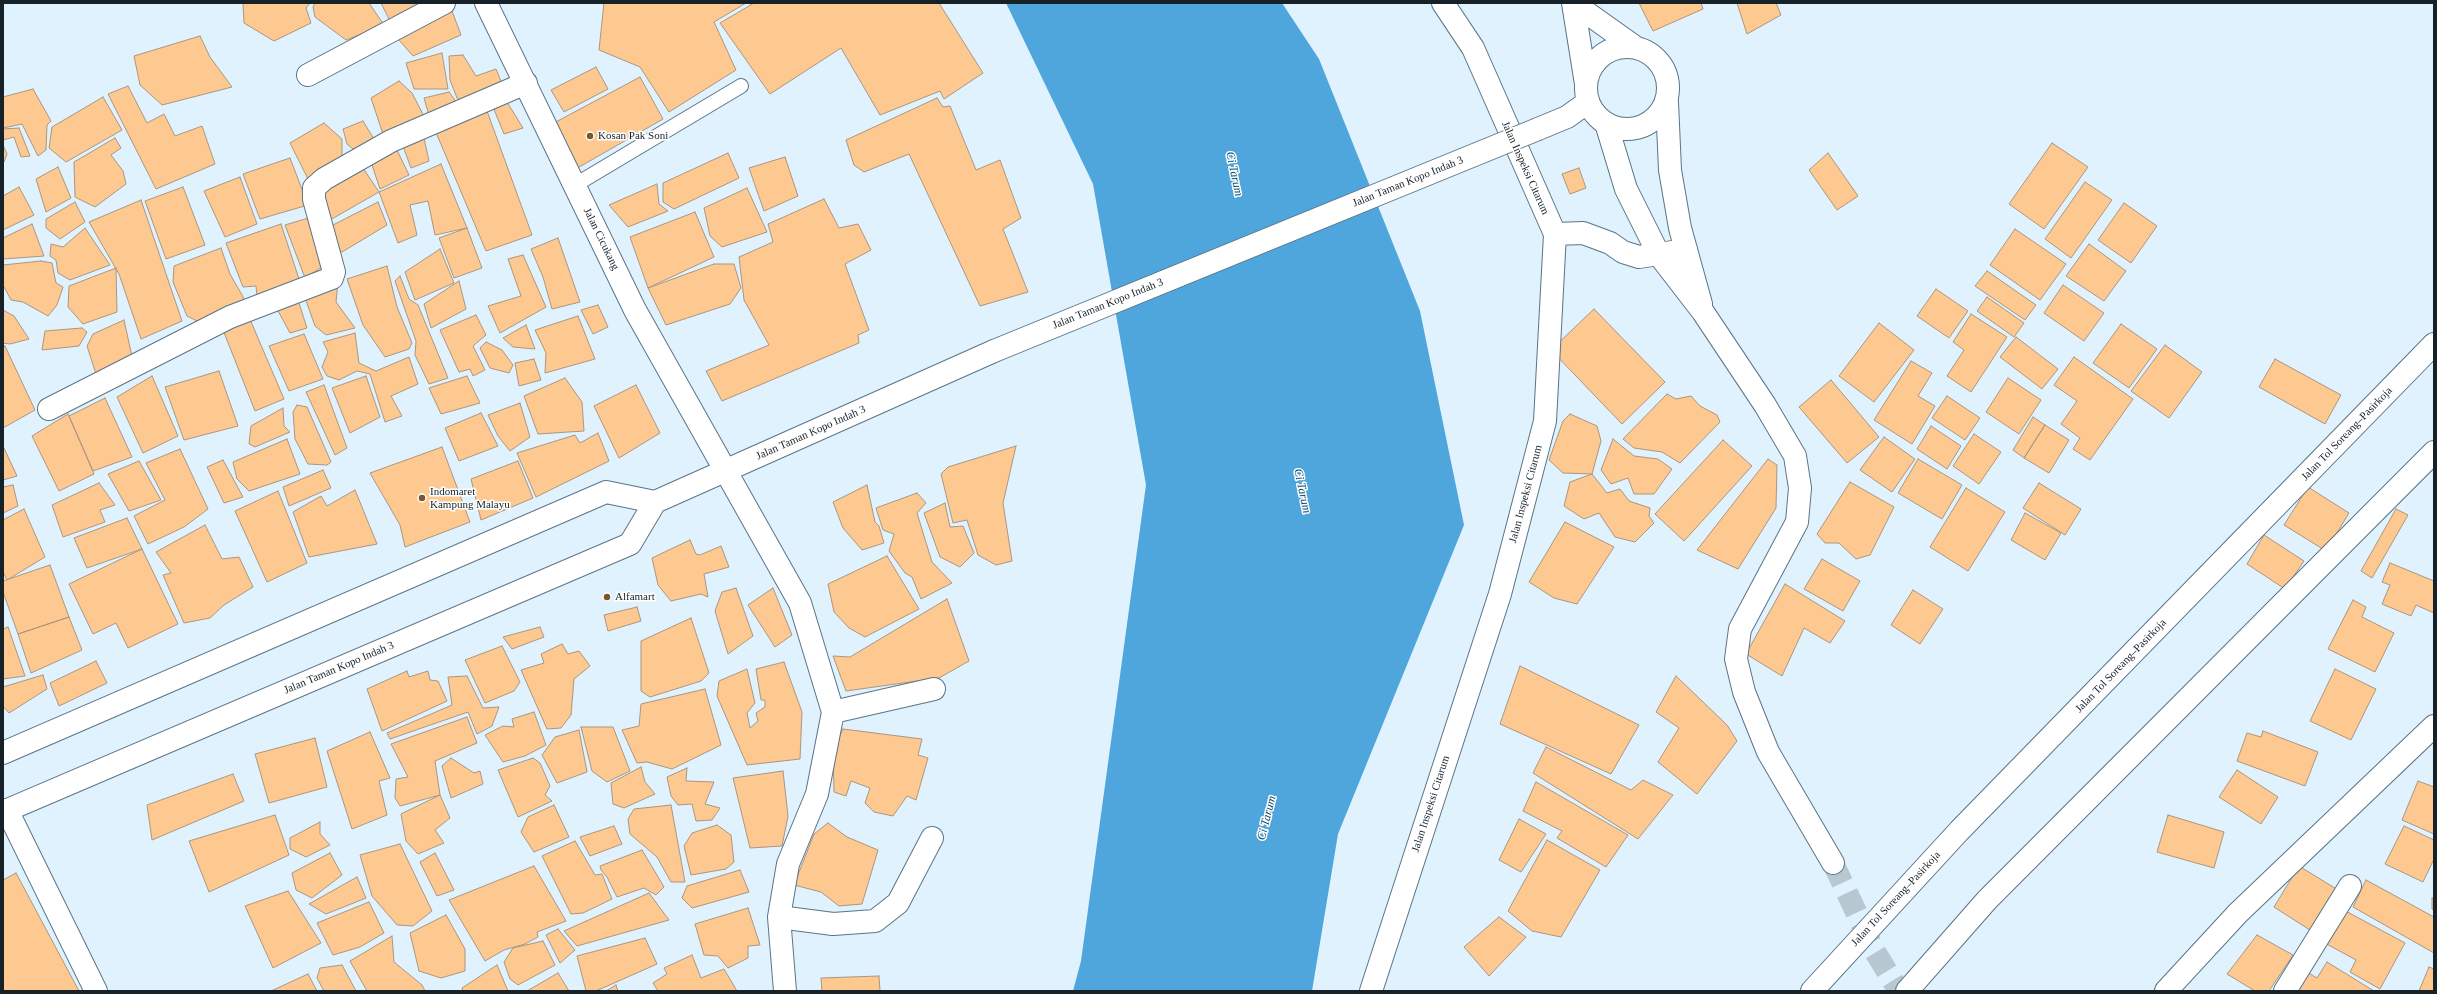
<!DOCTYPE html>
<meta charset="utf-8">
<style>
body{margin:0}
#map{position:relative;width:2437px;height:994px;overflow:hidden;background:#e0f2fe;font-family:"Times New Roman",serif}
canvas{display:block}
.frame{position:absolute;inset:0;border:4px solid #162128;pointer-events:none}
</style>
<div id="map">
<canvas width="2437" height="994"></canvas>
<div class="frame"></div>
</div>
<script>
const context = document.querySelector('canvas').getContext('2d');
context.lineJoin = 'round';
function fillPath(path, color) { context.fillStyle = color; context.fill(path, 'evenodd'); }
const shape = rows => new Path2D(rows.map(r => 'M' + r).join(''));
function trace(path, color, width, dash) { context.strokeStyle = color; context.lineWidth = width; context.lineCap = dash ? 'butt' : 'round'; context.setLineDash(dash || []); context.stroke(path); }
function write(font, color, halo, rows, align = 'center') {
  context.font = font + ' "Times New Roman",serif'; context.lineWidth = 3; context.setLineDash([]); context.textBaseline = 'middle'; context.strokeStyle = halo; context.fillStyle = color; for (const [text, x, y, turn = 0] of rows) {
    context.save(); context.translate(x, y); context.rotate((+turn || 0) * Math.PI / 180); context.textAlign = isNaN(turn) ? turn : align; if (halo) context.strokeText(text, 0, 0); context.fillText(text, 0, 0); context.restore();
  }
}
fillPath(shape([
 [1006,3,1282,3,1319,59,1420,311,1464,525,1338,834,1312,991,1073,991,1081,961,1146,485,1093,184]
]), '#4ea6dd');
const building = shape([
 [243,3,310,3,306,8,311,23,274,41,244,23,243,3],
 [315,3,369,3,384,25,346,40,315,17,313,7,315,3],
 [381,3,424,3,391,23,381,3],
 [449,3,461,35,413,56,391,31,449,3],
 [604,3,746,3,714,22,736,70,669,112,640,67,599,50,604,3],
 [754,3,939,3,983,73,944,99,940,91,880,115,841,48,770,94,720,23,754,3],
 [1639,3,1701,3,1703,9,1653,31,1639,3],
 [1737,3,1776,3,1781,15,1747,34,1737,3],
 [200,36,210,57,232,87,162,105,140,85,134,56,200,36],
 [442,53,448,89,414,89,406,63,442,53],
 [463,55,476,76,496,69,505,91,466,103,457,98,450,80,449,56,463,55],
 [596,67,608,89,564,112,551,90,596,67],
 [640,77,663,119,574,170,552,124,640,77],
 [399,81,412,93,427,122,385,140,371,98,399,81],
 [128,86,147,123,164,114,175,136,202,126,215,164,156,189,108,94,128,86],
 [33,89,51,121,47,125,46,150,38,156,22,124,3,128,3,97,33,89],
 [449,92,457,103,431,122,424,98,449,92],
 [103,97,122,130,66,162,49,148,52,127,103,97],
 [504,97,523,128,504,134,491,102,504,97],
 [937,98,943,107,950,106,976,170,1000,160,1021,218,1003,229,1028,292,980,306,909,154,864,172,854,165,846,140,937,98],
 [483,100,532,235,486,251,432,123,483,100],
 [363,121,377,144,358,153,347,144,343,129,363,121],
 [324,123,342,139,342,163,308,179,290,143,324,123],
 [19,128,30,156,21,157,14,137,3,140,3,129,19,128],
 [422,129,429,161,411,168,400,138,422,129],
 [115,138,121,148,111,155,123,171,126,184,95,207,75,197,74,162,115,138],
 [2052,143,2088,167,2044,229,2009,204,2052,143],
 [3,145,7,154,4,162,3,162,3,145],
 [396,148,409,175,380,189,371,162,396,148],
 [728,153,739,178,674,209,663,202,663,183,728,153],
 [1828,153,1858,196,1837,210,1809,170,1828,153],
 [785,157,798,196,764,211,749,168,785,157],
 [290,158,308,205,260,219,243,174,290,158],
 [441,164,467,228,435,235,428,201,410,205,417,235,398,243,379,192,441,164],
 [58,167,71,198,46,212,36,179,58,167],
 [363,168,379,192,330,220,321,206,327,183,363,168],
 [1579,168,1586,188,1570,194,1562,174,1579,168],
 [240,177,257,224,225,237,204,191,240,177],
 [2085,182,2112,200,2071,258,2045,239,2085,182],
 [657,184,659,204,668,211,628,227,609,205,657,184],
 [19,187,34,215,3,230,3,196,19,187],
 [183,187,205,245,166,259,145,201,183,187],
 [747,188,767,232,722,247,710,236,704,208,747,188],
 [824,199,839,228,858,224,871,250,845,264,869,330,858,335,859,343,722,401,706,371,769,345,744,300,739,257,773,242,768,224,824,199],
 [141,200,182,321,141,339,119,274,89,222,141,200],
 [75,202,85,222,60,239,46,228,46,219,75,202],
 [378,202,387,225,342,252,332,250,331,226,378,202],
 [2124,203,2157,226,2131,263,2098,240,2124,203],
 [695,212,714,257,648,288,630,237,695,212],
 [315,216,328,263,305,278,285,225,315,216],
 [32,224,44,256,3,259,3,238,32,224],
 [281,224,299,279,257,296,256,286,243,287,226,243,281,224],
 [85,228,110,265,70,280,58,273,56,260,50,256,51,244,63,247,85,228],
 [467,228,482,268,454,278,439,238,467,228],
 [2015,229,2066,264,2040,300,1990,265,2015,229],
 [558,238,580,302,552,309,543,277,531,249,558,238],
 [2089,244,2126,271,2104,301,2066,276,2089,244],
 [221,248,230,274,246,302,199,322,187,316,173,282,174,266,221,248],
 [440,249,454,283,415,300,405,272,440,249],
 [523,255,546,307,500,333,488,306,521,296,508,259,523,255],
 [41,261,52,263,56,283,63,287,57,305,48,316,23,302,11,300,3,285,3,265,41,261],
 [714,264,734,264,741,288,730,304,666,325,648,288,714,264],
 [387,266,397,307,412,343,409,349,385,357,363,325,347,279,387,266],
 [116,268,117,312,83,324,68,307,69,286,116,268],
 [1987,271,2036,305,2025,320,1975,286,1987,271],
 [400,276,409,299,418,305,448,378,429,384,415,355,416,341,395,281,400,276],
 [459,281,466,309,431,328,424,304,459,281],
 [338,282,336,302,355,328,326,335,315,326,303,292,338,282],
 [2063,285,2104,313,2084,341,2044,313,2063,285],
 [1936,289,1968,311,1949,338,1917,316,1936,289],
 [297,297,307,328,290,333,277,309,297,297],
 [1987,297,2024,323,2014,337,1977,311,1987,297],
 [598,305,608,327,593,334,581,310,598,305],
 [1594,309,1665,382,1622,424,1551,350,1594,309],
 [3,310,14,316,29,339,10,344,3,343,3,310],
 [1971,314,2007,337,1971,392,1947,376,1964,350,1953,342,1971,314],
 [476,315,486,335,473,346,485,370,473,376,470,369,459,372,440,330,476,315],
 [578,316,595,359,545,373,546,353,535,330,578,316],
 [249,317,284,399,255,411,223,330,249,317],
 [124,320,133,361,96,374,87,346,93,334,124,320],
 [1879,323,1914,350,1874,402,1839,376,1879,323],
 [2121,324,2157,349,2129,388,2093,363,2121,324],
 [526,325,535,349,513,347,503,338,526,325],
 [82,328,87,332,79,346,42,350,45,331,82,328],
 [355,333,359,363,376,371,409,357,418,384,391,396,402,416,385,422,370,374,357,371,339,380,327,376,322,367,328,352,323,342,355,333],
 [304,334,323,379,289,391,269,346,304,334],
 [2016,337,2058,369,2042,389,2000,357,2016,337],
 [486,342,502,350,513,365,509,373,490,368,480,348,486,342],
 [2165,345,2202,372,2169,418,2131,391,2165,345],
 [5,346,35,410,3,428,3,347,5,346],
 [2074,357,2133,399,2090,460,2073,449,2080,438,2061,424,2077,401,2054,385,2074,357],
 [534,359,541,380,519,386,515,363,534,359],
 [2275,359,2341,395,2325,424,2259,387,2275,359],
 [1911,361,1932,373,1918,396,1935,406,1912,444,1874,420,1911,361],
 [219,371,238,426,184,440,165,387,219,371],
 [152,376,178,436,143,453,117,397,152,376],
 [366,376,380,417,350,433,332,388,366,376],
 [467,376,480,403,441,414,429,388,467,376],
 [565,378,582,402,584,431,538,434,524,396,565,378],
 [2008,378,2041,400,2019,434,1986,412,2008,378],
 [1831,380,1879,437,1847,463,1799,407,1831,380],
 [324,385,347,448,335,455,306,392,324,385],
 [636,385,660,433,619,458,594,406,636,385],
 [1667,394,1676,399,1691,396,1700,406,1717,415,1720,422,1680,463,1662,452,1634,448,1623,439,1667,394],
 [1947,396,1980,418,1965,440,1932,418,1947,396],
 [105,398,132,457,93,471,69,416,105,398],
 [520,403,530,437,510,451,498,436,488,415,520,403],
 [297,405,307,407,331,462,327,465,308,464,295,439,293,412,297,405],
 [283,408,284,426,290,432,255,447,249,444,251,426,283,408],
 [481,413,498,446,459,461,445,428,481,413],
 [68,414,94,474,59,491,32,436,68,414],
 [1570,414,1597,426,1601,441,1592,474,1563,473,1549,460,1563,421,1570,414],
 [2033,417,2045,425,2024,458,2013,450,2033,417],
 [2045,425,2069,440,2049,473,2024,458,2045,425],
 [1931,426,1961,446,1947,469,1917,449,1931,426],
 [598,433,609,461,536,497,517,453,575,435,580,443,598,433],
 [1974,434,2001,452,1979,484,1953,466,1974,434],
 [1884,437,1915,459,1892,492,1860,470,1884,437],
 [287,439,300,474,249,491,237,479,233,462,287,439],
 [1613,439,1634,456,1658,459,1672,469,1654,494,1634,494,1628,478,1611,484,1601,470,1613,439],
 [1723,440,1752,466,1684,541,1655,514,1723,440],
 [3,446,17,476,3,480,3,446],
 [1016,446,1003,503,1012,561,996,565,978,555,967,520,953,523,941,474,948,467,1016,446],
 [442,447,470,522,405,547,400,525,370,473,442,447],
 [180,449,208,509,184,527,148,544,134,516,165,500,146,463,180,449],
 [1768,459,1777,465,1776,508,1738,569,1697,550,1768,459],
 [1918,459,1962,485,1942,519,1898,493,1918,459],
 [223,460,243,497,224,503,207,467,223,460],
 [139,461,161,500,129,511,108,474,139,461],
 [518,461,533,498,481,520,471,479,518,461],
 [323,470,331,488,289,506,283,487,323,470],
 [1592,474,1607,493,1620,489,1629,501,1650,508,1649,516,1654,523,1635,542,1615,537,1599,513,1584,519,1564,506,1570,482,1592,474],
 [1850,482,1894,507,1870,555,1856,559,1839,543,1825,543,1817,534,1850,482],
 [99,483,115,505,100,510,105,522,63,537,52,505,99,483],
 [2039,483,2081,509,2065,535,2023,508,2039,483],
 [13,485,18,506,3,513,3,487,13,485],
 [867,485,875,522,879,526,884,543,862,550,843,528,833,502,867,485],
 [2308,487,2349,513,2326,551,2284,525,2308,487],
 [1966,488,2005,512,1968,571,1930,547,1966,488],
 [355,490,377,544,309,557,293,512,321,496,327,506,355,490],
 [278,491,307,563,267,582,235,511,278,491],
 [917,493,926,503,917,513,932,562,952,583,921,599,912,577,905,573,889,551,894,534,883,530,876,508,917,493],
 [945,503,950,527,963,526,974,553,960,567,940,557,924,513,945,503],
 [24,509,45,557,7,580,3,572,3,520,24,509],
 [2396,509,2408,515,2372,578,2361,571,2396,509],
 [2025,513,2061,533,2045,560,2011,540,2025,513],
 [127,518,142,549,87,568,74,538,127,518],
 [1565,522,1614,547,1577,604,1554,598,1529,582,1565,522],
 [205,525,222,559,239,557,253,587,224,605,210,618,184,623,163,575,171,573,156,552,205,525],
 [2264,535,2304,561,2285,589,2247,564,2264,535],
 [690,540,696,554,700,555,721,546,729,567,704,574,708,597,701,594,671,601,658,585,652,558,690,540],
 [142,549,178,624,128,648,116,623,93,634,69,584,142,549],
 [887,556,919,609,865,637,849,628,834,612,828,584,887,556],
 [1822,559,1860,581,1843,611,1804,589,1822,559],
 [2390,563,2434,581,2434,613,2416,605,2411,616,2382,604,2390,585,2382,582,2390,563],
 [50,565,69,617,18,634,3,592,3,581,50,565],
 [1785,584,1845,621,1830,643,1804,628,1782,676,1746,654,1785,584],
 [736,588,753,636,728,654,715,611,722,592,736,588],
 [773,588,792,635,775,647,748,605,773,588],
 [1913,590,1943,609,1920,644,1891,625,1913,590],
 [947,599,969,661,939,678,846,691,833,656,850,657,947,599],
 [2353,600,2366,607,2362,617,2394,633,2375,672,2328,649,2353,600],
 [637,607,641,621,608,631,604,615,637,607],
 [69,617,82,650,31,673,18,634,69,617],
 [691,618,709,673,701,681,650,697,641,691,641,641,691,618],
 [8,627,25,676,3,679,3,629,8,627],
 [540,627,544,637,512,649,503,637,540,627],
 [562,644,568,654,579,651,590,666,574,679,571,715,561,728,547,729,521,670,544,663,541,654,562,644],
 [502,646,520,682,514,691,485,703,465,660,502,646],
 [96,661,107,683,59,706,50,683,96,661],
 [784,662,802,712,800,759,747,765,717,696,719,681,747,669,755,703,747,713,750,728,758,721,756,713,765,707,765,700,761,700,756,669,784,662],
 [1520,666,1639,725,1611,774,1500,724,1520,666],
 [2335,669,2376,689,2351,740,2310,721,2335,669],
 [407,671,409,677,428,671,430,680,438,681,447,701,382,731,367,689,407,671],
 [43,675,47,689,9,713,3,706,3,687,43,675],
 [467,676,483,708,499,707,492,726,477,734,468,712,390,739,387,733,452,705,448,677,467,676],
 [1676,676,1727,725,1737,741,1697,794,1658,762,1679,728,1656,712,1676,676],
 [705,689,721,745,672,769,647,762,637,763,622,730,639,726,641,704,705,689],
 [534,712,546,745,525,756,503,762,485,735,503,726,514,727,512,719,534,712],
 [467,717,477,743,435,761,440,795,400,806,395,798,396,779,408,777,391,744,467,717],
 [581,727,613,727,630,771,607,782,592,771,581,727],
 [843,729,922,739,918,755,928,758,916,800,907,796,893,816,874,812,865,803,870,788,851,781,846,796,834,792,833,749,843,729],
 [579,730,587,772,557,783,542,755,555,737,579,730],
 [2263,731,2318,752,2305,786,2237,761,2247,733,2261,737,2263,731],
 [370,732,390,778,379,781,387,815,352,829,327,751,370,732],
 [315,738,327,787,269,803,255,754,315,738],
 [1546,747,1631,790,1643,780,1673,795,1638,839,1533,773,1546,747],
 [451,758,474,773,480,771,483,784,451,798,442,766,451,758],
 [533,758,540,763,550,786,545,795,552,801,518,817,498,770,533,758],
 [641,767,645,782,655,794,624,808,613,804,611,783,641,767],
 [687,768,686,781,714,782,705,804,720,808,712,820,696,821,692,804,678,805,671,796,667,777,687,768],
 [2237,770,2278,797,2261,824,2219,797,2237,770],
 [783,771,788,816,782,846,750,848,733,778,783,771],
 [233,774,244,801,152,840,147,805,233,774],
 [2418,781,2434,787,2434,834,2402,820,2418,781],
 [1536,782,1628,835,1606,867,1557,838,1562,831,1523,811,1536,782],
 [440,795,450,818,435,830,444,843,418,854,406,841,401,814,440,795],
 [554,805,569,837,534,852,521,832,528,817,554,805],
 [671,805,685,882,671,882,657,857,630,834,628,819,634,809,671,805],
 [275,815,289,855,209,892,189,841,275,815],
 [2168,815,2224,832,2214,868,2157,852,2168,815],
 [1519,819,1546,834,1521,872,1499,860,1519,819],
 [320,822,320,834,330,845,306,857,290,849,290,838,320,822],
 [828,823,847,837,878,850,862,904,839,906,821,892,794,885,814,834,828,823],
 [717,825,731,835,734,862,726,869,691,875,684,846,692,833,717,825],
 [614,826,622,844,590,856,580,837,614,826],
 [2404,826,2434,840,2434,859,2423,882,2385,864,2404,826],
 [1547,840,1600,870,1561,937,1532,931,1508,911,1547,840],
 [575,841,595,875,602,874,612,899,583,913,571,914,542,856,575,841],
 [400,844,432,911,413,926,397,925,372,896,360,855,400,844],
 [642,850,664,887,656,895,644,888,617,897,607,877,601,870,600,866,642,850],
 [330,853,342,875,312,898,296,890,292,873,330,853],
 [435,853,454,890,437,896,420,862,435,853],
 [534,866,566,921,537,932,538,937,525,944,504,950,485,961,449,900,534,866],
 [2299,866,2338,890,2313,932,2274,907,2299,866],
 [740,870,749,892,692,908,682,898,687,886,740,870],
 [16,873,79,991,3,991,3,880,16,873],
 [357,877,366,898,326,914,309,904,357,877],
 [2366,880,2434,917,2434,953,2353,907,2366,880],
 [288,891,321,943,273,968,245,906,288,891],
 [649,893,669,920,577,946,564,931,649,893],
 [2432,898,2434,898,2434,910,2432,909,2432,898],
 [369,902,384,933,360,947,333,955,317,923,369,902],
 [748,908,760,945,748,946,748,958,728,968,718,956,704,955,695,924,748,908],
 [2342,909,2405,943,2380,989,2350,972,2356,960,2323,942,2342,909],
 [446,915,465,949,465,971,441,978,419,971,410,933,446,915],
 [1499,917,1526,937,1489,976,1464,947,1499,917],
 [558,929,575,950,560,963,546,935,558,929],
 [2257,935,2293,955,2269,991,2255,991,2227,974,2257,935],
 [392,936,394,962,422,985,425,991,367,991,350,961,392,936],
 [645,938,657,964,596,991,586,991,577,956,645,938],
 [543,941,555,965,518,985,510,979,504,962,513,948,543,941],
 [692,955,701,978,724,969,737,991,658,991,653,983,667,974,664,968,692,955],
 [2327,962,2374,991,2296,991,2307,972,2317,978,2327,962],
 [342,965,356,991,324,991,317,978,320,968,342,965],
 [497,965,508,991,463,991,462,988,497,965],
 [2429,967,2434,969,2434,991,2419,991,2429,967],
 [558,973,569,991,527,991,558,973],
 [308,974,317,991,271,991,308,974],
 [879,976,880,991,822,991,821,978,879,976],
 [616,985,618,991,606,991,616,985]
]);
fillPath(building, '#fdc991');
trace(building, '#ab957e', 1);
trace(shape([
 [1833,863,1874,950,1899,991]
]), '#b8c8d3', 22, [22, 11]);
const lane = shape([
 [575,185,741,86]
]);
const street = shape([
 [486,3,635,310,800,603,833,712,817,794,788,864,779,917,785,991],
 [308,75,444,3],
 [1555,234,1583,233,1610,243,1623,252,1639,257,1686,250],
 [49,409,230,317,332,278,334,272,314,199,314,188,324,179,391,141,526,83],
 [833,712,934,689],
 [7,810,96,991],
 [779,917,833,924,875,921,898,903,932,838],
 [1371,991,1500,594,1545,421,1555,234,1473,48,1443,3],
 [2166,991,2238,913,2434,726],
 [2285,991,2350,886]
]);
const secondary = shape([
 [1573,3,1586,84],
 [1573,3,1635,47],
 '1586 88a41 41 0 1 1 82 0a41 41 0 1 1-82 0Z',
 [1667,102,1670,170,1680,228,1701,304],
 [1606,123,1626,189,1659,255,1703,312,1765,405,1795,456,1800,488,1797,522,1740,629,1736,659,1744,692,1768,752,1833,863],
 [1538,129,1567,117,1588,102],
 [3,753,606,492,655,502],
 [3,812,630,544,655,502,994,351]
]);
const highway = shape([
 [1812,991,1959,831,2434,344],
 [1907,991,1987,900,2434,452]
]);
trace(lane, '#5a7486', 16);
trace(street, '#5a7486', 24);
trace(secondary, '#5a7486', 24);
trace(highway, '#5a7486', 24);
trace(lane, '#fff', 14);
trace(street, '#fff', 22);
trace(secondary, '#fff', 22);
trace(highway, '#fff', 22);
const secondaryBridge = shape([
 [994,351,1538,129]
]);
trace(secondaryBridge, '#5a7486', 24, []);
trace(secondaryBridge, '#fff', 22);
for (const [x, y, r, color] of [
 [590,136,4,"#7a572f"],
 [422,498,4,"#7a572f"],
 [607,597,4,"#7a572f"]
]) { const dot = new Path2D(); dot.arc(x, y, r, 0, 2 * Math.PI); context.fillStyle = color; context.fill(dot); trace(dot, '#fff', 1.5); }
write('11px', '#162128', '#fff', [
 ["Kosan Pak Soni",598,136],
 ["Indomaret",430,492],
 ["Kampung Malayu",430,505],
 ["Alfamart",615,597]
], 'left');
write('11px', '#162128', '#fff', [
 ["Jalan Inspeksi Citarum",1525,168,66],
 ["Jalan Taman Kopo Indah 3",1408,182,-22],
 ["Jalan Cicukang",601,239,64],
 ["Jalan Taman Kopo Indah 3",1108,304,-22],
 ["Jalan Taman Kopo Indah 3",811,433,-24],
 ["Jalan Tol Soreang–Pasirkoja",2347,434,-46],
 ["Jalan Inspeksi Citarum",1526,494,-75],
 ["Jalan Tol Soreang–Pasirkoja",2121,666,-46],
 ["Jalan Taman Kopo Indah 3",339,668,-23],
 ["Jalan Inspeksi Citarum",1431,804,-72],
 ["Jalan Tol Soreang–Pasirkoja",1896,899,-47]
]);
write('italic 12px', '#00496d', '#fff', [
 ["Ci Tarum",1234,174,78],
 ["Ci Tarum",1302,491,78],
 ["Ci Tarum",1267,818,-76]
]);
</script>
